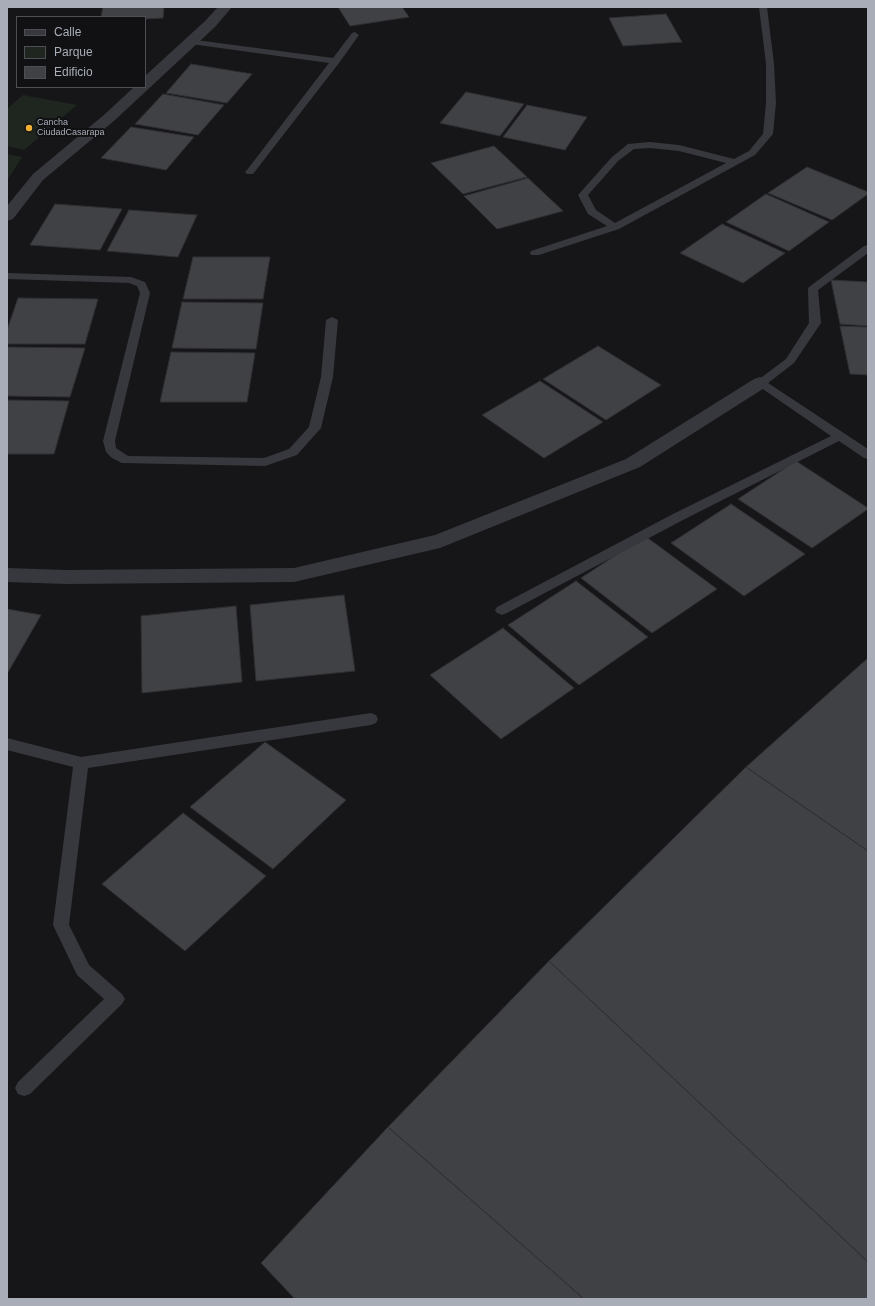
<!DOCTYPE html>
<style>
body{margin:0}
#map{position:relative;width:875px;height:1306px;overflow:hidden;background:#161618;font-family:Arial,sans-serif}
canvas{display:block}
.frame{position:absolute;inset:0;border:8px solid #a8adb8;pointer-events:none}
.legend{position:absolute;left:16px;top:16px;width:130px;height:72px;box-sizing:border-box;background:#111113;border:1px solid #4d4f55;margin:0;padding:5px 7px;list-style:none;font-size:12px;color:#a8adb8}
.legend li{display:flex;align-items:center;gap:8px;height:20px}
.legend b{width:20px;border:1px solid #4d4f55}
</style>
<div id="map">
<canvas width="875" height="1306"></canvas>
<div class="frame"></div>
<ul class="legend">
<li><b style="height:5px;background:#37383d"></b>Calle</li>
<li><b style="height:11px;background:#1e261f"></b>Parque</li>
<li><b style="height:11px;background:#404145"></b>Edificio</li>
</ul>
</div>
<script>
const context = document.querySelector('canvas').getContext('2d');
context.lineJoin = 'round';
function fillPath(path, color) { context.fillStyle = color; context.fill(path, 'evenodd'); }
const shape = rows => new Path2D(rows.map(r => 'M' + r).join(''));
function trace(path, color, width, dash) { context.strokeStyle = color; context.lineWidth = width; context.lineCap = dash ? 'butt' : 'round'; context.setLineDash(dash || []); context.stroke(path); }
function write(font, color, halo, rows, align = 'center') {
  context.font = font + ' Arial,sans-serif'; context.lineWidth = 4; context.setLineDash([]); context.textBaseline = 'middle'; context.strokeStyle = halo; context.fillStyle = color; for (const [text, x, y, turn = 0] of rows) {
    context.save(); context.translate(x, y); context.rotate((+turn || 0) * Math.PI / 180); context.textAlign = isNaN(turn) ? turn : align; if (halo) context.strokeText(text, 0, 0); context.fillText(text, 0, 0); context.restore();
  }
}
fillPath(shape([
 [23,95,77,105,24,150,7,146,7,109],
 [7,154,22,157,7,181]
]), '#1e261f');
const building = shape([
 [103,7,164,7,163,18,145,19,145,17,101,17,103,7],
 [338,7,402,7,409,17,350,26,338,7],
 [666,14,682,42,623,46,609,18,666,14],
 [191,64,252,74,227,103,166,93,191,64],
 [466,92,524,104,500,136,440,123,466,92],
 [163,94,224,105,198,135,135,124,163,94],
 [527,105,587,117,565,150,503,137,527,105],
 [131,127,194,137,166,170,101,158,131,127],
 [494,146,527,177,463,194,431,163,494,146],
 [807,167,868,192,868,194,832,220,768,193,807,167],
 [528,178,563,211,497,229,464,196,528,178],
 [766,194,829,222,789,251,726,222,766,194],
 [55,204,122,209,100,250,30,245,55,204],
 [129,210,197,215,178,257,107,251,129,210],
 [722,224,785,253,743,283,680,253,722,224],
 [193,257,270,257,263,299,183,299,193,257],
 [831,280,868,282,868,326,840,324,831,280],
 [18,298,98,299,85,344,7,344,7,330,18,298],
 [182,302,263,303,256,349,172,348,182,302],
 [840,326,868,327,868,375,850,374,840,326],
 [598,346,661,385,606,420,543,379,598,346],
 [7,347,85,348,70,397,7,396,7,347],
 [171,352,255,353,247,402,160,402,171,352],
 [540,381,603,422,544,458,482,415,540,381],
 [7,400,69,401,54,454,7,454,7,400],
 [796,461,868,508,868,509,812,548,738,499,796,461],
 [731,504,805,554,744,596,671,543,731,504],
 [645,536,717,589,652,633,581,578,645,536],
 [576,581,648,637,579,685,508,625,576,581],
 [344,595,355,671,256,681,250,605,344,595],
 [236,606,242,682,142,693,141,616,236,606],
 [7,609,41,615,7,674,7,609],
 [503,628,574,688,501,739,430,675,503,628],
 [868,658,868,851,746,767,868,658],
 [265,742,346,800,273,869,190,807,265,742],
 [746,767,868,851,868,1262,549,961,746,767],
 [183,813,266,876,185,951,102,884,183,813],
 [549,961,868,1262,868,1299,584,1299,388,1127,549,961],
 [388,1127,584,1299,295,1299,261,1263,388,1127]
]);
fillPath(building, '#404145');
trace(building, '#303034', 1);
fillPath(shape([
 [759,7,767,7,774,64,776,103,773,134,755,155,619,229,539,255,531,255,530,253,531,251,607,226,588,214,578,195,612,157,628,144,650,142,679,145,734,159,749,151,763,134,766,103,766,64,759,7],
 [650,148,679,151,726,163,615,223,596,210,588,195,618,161,634,149,650,148],
 [355,32,359,35,339,63,253,174,247,174,245,172,247,170,329,63,191,44,188,43,187,41,188,39,333,58,352,33,355,32],
 [868,245,868,253,818,290,821,323,794,363,768,383,868,449,868,459,864,458,839,441,683,520,507,613,502,615,497,613,495,610,497,607,673,514,831,436,754,383,786,359,809,323,808,289,809,287,864,246,868,245],
 [7,273,131,277,145,282,146,284,150,293,115,441,116,448,128,456,264,458,289,449,309,427,321,377,326,320,332,317,338,320,333,377,321,428,297,455,265,466,122,463,112,458,106,452,103,441,140,293,137,286,129,283,7,279,7,273],
 [371,713,376,715,378,719,376,723,371,725,88,768,69,925,89,965,122,994,125,999,122,1004,30,1094,24,1096,18,1094,15,1088,18,1082,104,999,77,975,53,925,73,767,7,750,7,738,81,757,371,713]
]), '#37383d');
fillPath(shape([
 [218,7,232,7,215,27,115,120,43,180,13,219,7,221,7,206,33,174,105,114,134,87,145,87,145,76,205,21,218,7],
 [760,377,766,379,769,383,766,387,640,467,440,548,294,582,66,584,7,582,7,568,66,570,294,568,435,535,626,459,754,379,760,377]
]), '#37383d');
for (const [x, y, r, color] of [
 [29,128,4,"#f2b134"]
]) { const dot = new Path2D(); dot.arc(x, y, r, 0, 2 * Math.PI); context.fillStyle = color; context.fill(dot); trace(dot, '#111113', 1.5); }
write('9px', '#a8adb8', '#111113', [
 ["Cancha",37,123],
 ["CiudadCasarapa",37,133]
], 'left');
</script>
